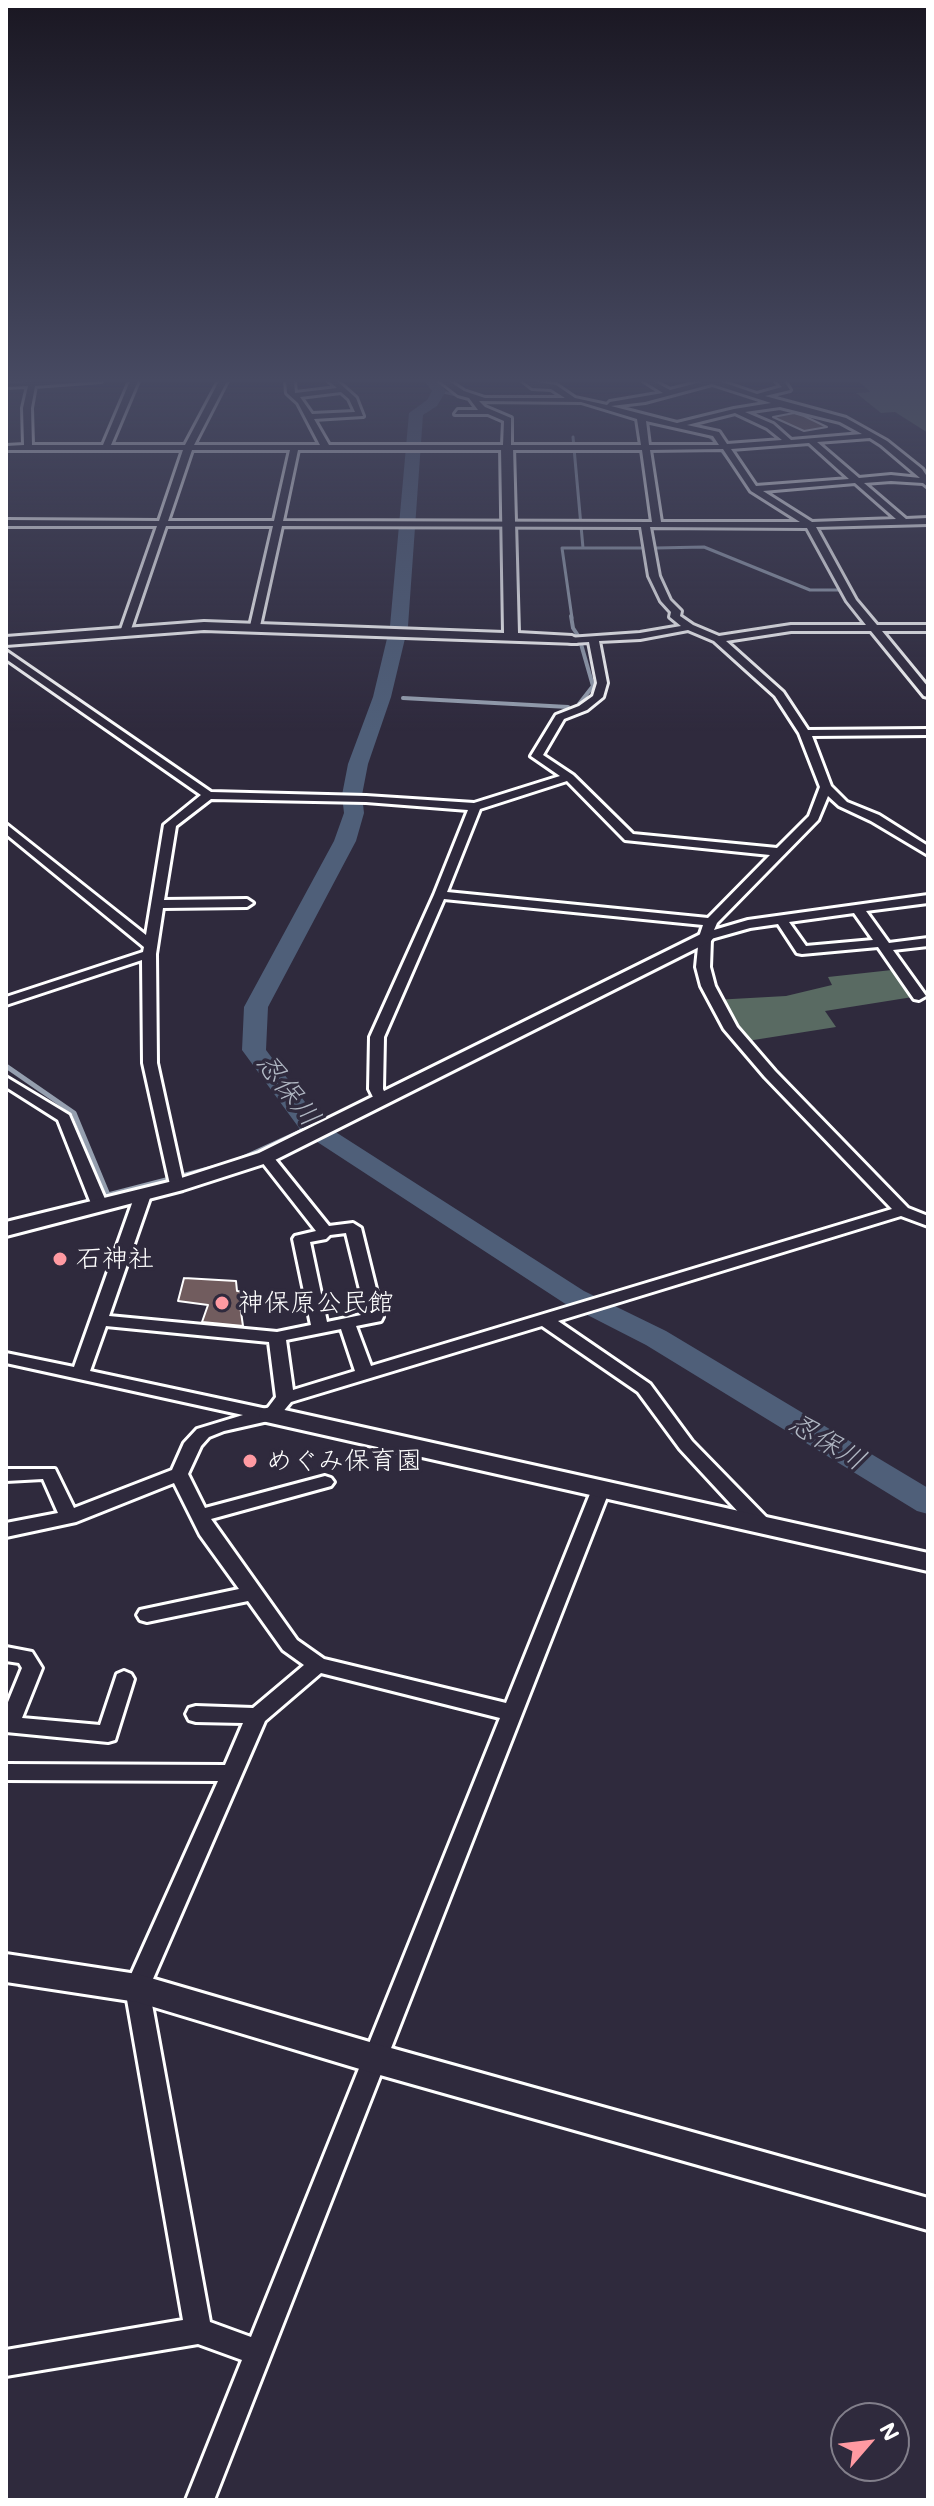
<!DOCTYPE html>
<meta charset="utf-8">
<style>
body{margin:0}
#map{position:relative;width:934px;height:2506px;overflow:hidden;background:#2f2a3d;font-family:Mali,sans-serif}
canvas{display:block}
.frame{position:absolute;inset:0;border:8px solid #fff;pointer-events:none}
.north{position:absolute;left:830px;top:2402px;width:80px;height:80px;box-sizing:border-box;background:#2f2a3d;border:2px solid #827f8b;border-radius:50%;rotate:62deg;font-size:22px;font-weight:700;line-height:32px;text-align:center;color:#fff}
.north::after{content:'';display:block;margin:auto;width:28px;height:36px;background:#ff9aa2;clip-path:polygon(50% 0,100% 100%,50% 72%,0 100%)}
</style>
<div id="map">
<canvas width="934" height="2506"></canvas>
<div class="frame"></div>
<div class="north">N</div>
</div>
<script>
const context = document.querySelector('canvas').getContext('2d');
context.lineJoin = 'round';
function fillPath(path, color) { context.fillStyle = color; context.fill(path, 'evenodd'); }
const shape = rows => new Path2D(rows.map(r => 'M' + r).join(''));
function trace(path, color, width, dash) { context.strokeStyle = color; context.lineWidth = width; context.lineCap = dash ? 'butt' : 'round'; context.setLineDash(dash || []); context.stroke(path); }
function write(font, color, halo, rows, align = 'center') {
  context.font = font + ' Mali,"Klee One",sans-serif'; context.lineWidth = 7; context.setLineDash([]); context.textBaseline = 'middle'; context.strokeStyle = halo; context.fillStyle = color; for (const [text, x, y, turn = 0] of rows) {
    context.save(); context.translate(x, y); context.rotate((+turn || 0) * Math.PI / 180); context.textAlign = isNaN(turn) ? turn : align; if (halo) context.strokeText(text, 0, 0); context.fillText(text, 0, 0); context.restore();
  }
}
fillPath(shape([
 [859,381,928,381,928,433,895,412,881,413,856,393,870,392],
 [901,969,919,996,825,1011,836,1027,741,1042,714,1000,786,996,832,985,828,977]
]), '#596a62');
trace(shape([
 [439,391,473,399],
 [483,401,510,401],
 [524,401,558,401],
 [707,434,718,445],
 [573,437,583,548],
 [721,450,754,493],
 [656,548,704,547,810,590,841,590,807,529,773,505],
 [572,618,562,548,641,548]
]), '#959faf', 3);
trace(shape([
 [571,616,573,628,579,637],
 [382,697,387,697],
 [403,698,568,707],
 [579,704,593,686,581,644]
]), '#959faf', 4);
trace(shape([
 [6,1066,74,1113,108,1195,224,1165],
 [241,1159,311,1127]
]), '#959faf', 5);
fillPath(shape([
 [424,381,438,381,446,391,437,406,423,415,408,626,391,697,368,764,362,795,364,813,356,841,268,1007,266,1050,320,1122,584,1291,666,1331,928,1488,928,1514,917,1511,646,1345,564,1303,302,1132,242,1050,244,1007,334,841,344,813,342,795,348,764,373,697,390,626,409,413,427,400,432,391,424,381]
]), '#4f5f79');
const building = shape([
 [794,413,804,416,827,427,804,431,773,417,794,413],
 [184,1278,236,1281,237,1291,245,1292,240,1305,243,1326,202,1322,208,1305,178,1301,184,1278]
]);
fillPath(building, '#715c5e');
trace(building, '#fff', 2);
const street = shape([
 [47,381,101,381,35,386,31,408,32,445,103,445,130,381,138,381,111,445,185,445,219,381,227,381,194,445,320,445,298,403,287,393,286,381,294,381,295,393,337,388,329,381,337,381,356,398,363,416,314,419,329,445,503,445,504,421,488,414,455,414,458,410,478,410,469,398,458,395,440,381,449,381,464,391,485,398,565,398,551,389,532,388,523,381,532,381,556,385,575,398,607,405,610,402,663,393,644,381,653,381,670,390,705,381,719,381,757,394,782,387,776,381,784,381,790,390,765,396,846,418,887,441,922,469,928,478,928,487,923,483,891,481,864,483,906,519,928,518,928,524,816,527,856,600,877,625,928,625,928,631,882,631,928,687,928,697,924,696,871,631,791,631,726,641,783,692,808,730,928,729,928,735,812,736,831,786,847,802,879,815,928,846,928,855,871,821,839,806,828,796,818,820,717,923,714,930,748,920,928,895,928,903,866,911,889,943,928,938,928,946,893,950,926,996,919,1000,914,999,878,947,802,954,797,953,778,924,750,928,711,939,710,967,715,986,737,1027,775,1071,908,1208,928,1216,928,1226,901,1216,558,1321,650,1384,692,1441,768,1519,770,1524,768,1529,754,1529,680,1449,638,1392,542,1326,291,1402,277,1419,224,1431,209,1437,201,1446,188,1474,205,1508,325,1476,331,1478,334,1482,331,1486,211,1519,297,1640,324,1659,506,1703,592,1489,595,1485,601,1483,607,1485,610,1489,214,2500,186,2500,242,2360,198,2344,6,2376,6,2350,183,2320,125,1988,218,1781,6,1780,6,1764,225,1765,243,1723,196,1722,189,1720,186,1714,189,1708,196,1706,253,1708,304,1665,283,1650,248,1601,147,1622,140,1620,137,1615,140,1610,239,1589,200,1535,174,1483,76,1522,6,1537,6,1523,58,1513,43,1479,6,1481,6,1469,55,1469,74,1508,172,1470,184,1443,197,1429,243,1415,6,1363,6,1353,74,1367,135,1195,143,1190,151,1195,109,1316,277,1332,311,1325,293,1239,295,1236,316,1231,258,1157,266,1152,271,1154,329,1226,353,1223,361,1228,383,1317,381,1321,356,1326,371,1366,892,1209,765,1077,724,1029,701,986,696,967,699,937,703,925,444,899,384,1037,383,1089,388,1100,386,1103,376,1103,369,1089,370,1037,434,895,468,810,366,802,211,799,176,826,164,900,247,899,253,903,247,907,163,908,156,954,157,1063,184,1186,181,1189,171,1189,143,1063,142,960,6,1005,6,997,143,952,144,947,6,834,6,824,146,935,164,825,201,795,6,659,6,651,211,792,366,796,474,803,560,776,531,756,556,715,579,706,593,696,597,683,589,642,572,643,568,642,568,638,640,633,681,626,670,617,671,612,661,601,649,576,641,527,282,526,260,626,255,629,250,626,273,526,166,526,130,632,121,634,120,632,157,526,6,526,6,520,159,521,183,450,6,450,6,446,24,445,23,408,28,386,6,387,6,383,47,381],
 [712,384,771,403,734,409,677,423,611,406,645,402,712,384],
 [341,392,349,399,355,412,312,414,300,397,341,392],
 [479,401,581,402,637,419,641,445,511,445,511,418,485,407,479,401],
 [780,407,840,422,862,434,791,440,773,424,745,412,780,407],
 [735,413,767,428,782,440,727,444,719,432,687,425,735,413],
 [646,421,713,436,719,445,649,445,646,421],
 [870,438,881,445,920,478,891,475,859,478,817,442,870,438],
 [809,443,849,479,756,486,731,449,809,443],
 [723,449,751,491,800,522,661,522,650,450,723,449],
 [192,450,290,450,274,521,168,521,192,450],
 [298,450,642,450,652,522,283,521,298,450],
 [855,483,896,519,812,522,763,491,855,483],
 [650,527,807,528,847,601,866,625,791,625,719,636,693,625,680,616,681,611,670,600,659,576,650,527],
 [688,630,714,641,775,696,799,733,820,787,809,816,777,848,633,834,573,775,543,755,564,719,587,710,603,697,607,683,599,641,640,639,688,630],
 [567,781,625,840,770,855,708,918,447,892,480,809,567,781],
 [854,913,873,940,806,946,789,922,854,913],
 [346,1233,366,1314,327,1322,310,1242,326,1239,330,1235,346,1233],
 [106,1326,269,1342,276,1397,267,1409,90,1371,106,1326],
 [341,1329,355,1371,293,1390,286,1340,341,1329],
 [321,1673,500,1718,251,2337,210,2322,149,1988,265,1721,321,1673],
 [6,1077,69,1115,108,1206,105,1209,95,1209,92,1206,58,1120,6,1087,6,1077],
 [6,1647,32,1652,42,1668,22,1718,100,1725,117,1674,124,1671,131,1674,134,1679,115,1740,108,1742,6,1732,6,1707,22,1668,19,1663,6,1661,6,1647]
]);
const secondary = shape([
 [507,444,513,447,518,633,572,636,579,640,577,643,204,630,6,645,6,637,204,622,504,633,501,447,507,444],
 [705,932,714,937,711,941,273,1161,183,1190,6,1236,6,1222,169,1182,259,1153,705,932],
 [271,1407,928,1553,928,1571,262,1421,259,1415,262,1409,271,1407],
 [6,1954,137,1974,373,2043,928,2198,928,2230,373,2073,137,2002,6,1982,6,1954]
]);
trace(street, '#fff', 6);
trace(secondary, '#fff', 6);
fillPath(street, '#2f2a3d');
fillPath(secondary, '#2f2a3d');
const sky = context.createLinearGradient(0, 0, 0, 732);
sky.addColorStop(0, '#1a1722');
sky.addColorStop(0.52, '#474a62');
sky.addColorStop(1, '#474a6200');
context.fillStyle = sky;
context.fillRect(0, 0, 934, 732);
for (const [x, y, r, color] of [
 [60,1259,8,"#ff9aa2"],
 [222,1303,8,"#ff9aa2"],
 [250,1461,8,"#ff9aa2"]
]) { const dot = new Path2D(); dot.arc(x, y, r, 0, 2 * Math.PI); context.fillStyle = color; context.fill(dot); trace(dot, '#2f2a3d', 3); }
write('26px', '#fff', '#2f2a3d', [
 ["石神社",76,1259],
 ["神保原公民館",238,1303],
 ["めぐみ保育園",266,1461]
], 'left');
write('italic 28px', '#b0b7c3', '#2f2a3d', [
 ["忍保川",288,1090,52],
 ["忍保川",827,1442,31]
]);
</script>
